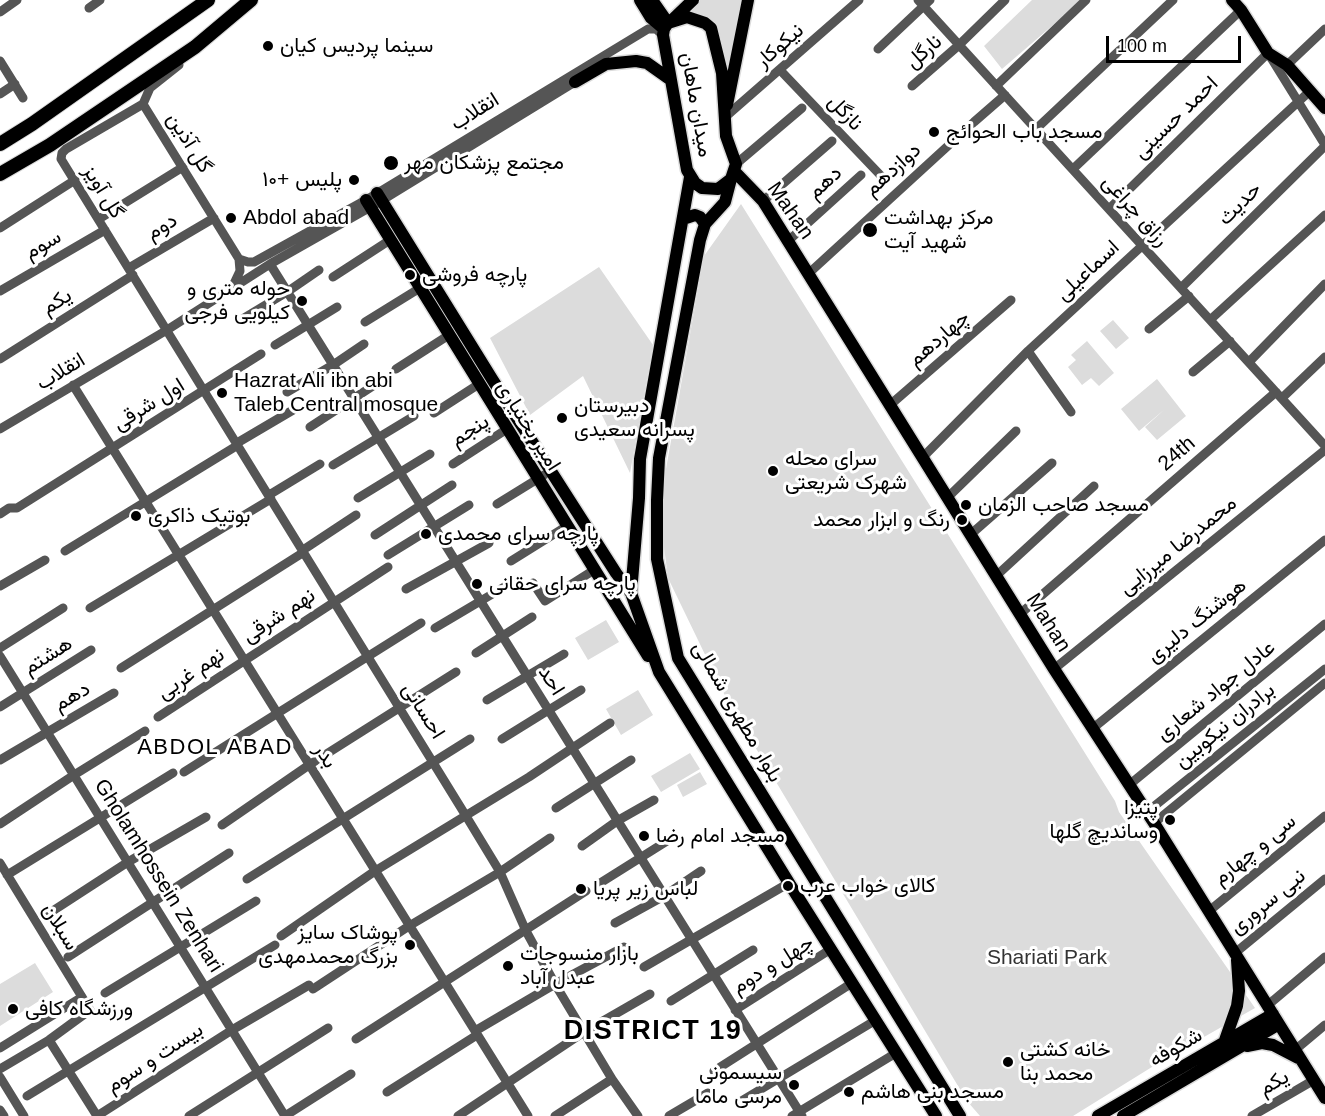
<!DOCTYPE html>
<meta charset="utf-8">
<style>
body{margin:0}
#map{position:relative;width:1325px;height:1116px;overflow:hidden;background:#fff;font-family:Helvetica,sans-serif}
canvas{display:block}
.scale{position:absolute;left:1106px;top:36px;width:135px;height:27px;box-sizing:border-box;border:3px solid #000;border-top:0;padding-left:8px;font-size:18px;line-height:21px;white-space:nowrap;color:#000;-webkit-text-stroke:4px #fff;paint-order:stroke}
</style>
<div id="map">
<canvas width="1325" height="1116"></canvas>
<div class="scale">100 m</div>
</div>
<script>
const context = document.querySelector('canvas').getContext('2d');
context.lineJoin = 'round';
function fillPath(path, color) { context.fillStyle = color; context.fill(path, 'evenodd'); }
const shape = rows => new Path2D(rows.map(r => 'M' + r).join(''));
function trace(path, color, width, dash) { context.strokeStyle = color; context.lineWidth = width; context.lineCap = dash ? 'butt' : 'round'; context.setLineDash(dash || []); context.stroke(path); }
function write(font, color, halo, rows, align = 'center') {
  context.font = font + ' Helvetica,Vazirmatn,sans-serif'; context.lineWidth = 6; context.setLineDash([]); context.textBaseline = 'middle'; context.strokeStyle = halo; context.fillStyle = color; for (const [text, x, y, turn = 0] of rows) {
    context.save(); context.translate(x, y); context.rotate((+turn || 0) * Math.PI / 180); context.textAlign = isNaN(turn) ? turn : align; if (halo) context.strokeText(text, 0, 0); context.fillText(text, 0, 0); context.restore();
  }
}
fillPath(shape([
 [695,0,742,0,726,88,721,38,715,26,674,14],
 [1032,0,1082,0,1002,69,984,46],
 [741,204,1115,801,1119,812,1255,1008,1160,1062,1073,1116,980,1116,967,1101,727,700,668,578,659,508,704,256],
 [599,267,653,345,630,473,583,376,530,415,490,338],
 [1113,320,1129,338,1116,349,1100,331],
 [1087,341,1114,373,1099,386,1091,378,1082,385,1068,367,1076,360,1071,355],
 [1157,379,1186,416,1157,440,1145,427,1165,409,1139,431,1121,409],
 [606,620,619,642,588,660,575,638],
 [638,690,653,715,621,735,606,709],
 [690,753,700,769,661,792,651,776],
 [700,772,707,784,683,797,677,785],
 [35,963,53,992,0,1026,0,984]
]), '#dcdcdc');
const major = shape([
 [640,0,651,18,664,29],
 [652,0,668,23],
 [1232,0,1241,10,1268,53,1287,65,1325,108],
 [687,17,705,23,711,28,722,73,726,136,736,164,731,179,718,189,702,188,695,183,687,170,663,35,664,29,668,23,687,17],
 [672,20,693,0],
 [575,82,606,64,636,61,647,63,671,80],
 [727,105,748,0],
 [735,172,763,201,1054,669,1154,823,1325,1098],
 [690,177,640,459,639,498,631,593,659,672,789,883,936,1116],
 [731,179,725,202,705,224,700,240,659,458,657,500,657,559,678,658,960,1116],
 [377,193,492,379,616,573,631,593],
 [366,200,648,656],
 [683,219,695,215,700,217,705,224],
 [1224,1043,1237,1006,1239,991,1237,960],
 [1247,1046,1262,1043,1273,1045,1298,1058],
 [1098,1116,1273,1014],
 [1123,1116,1279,1024]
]);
const highway = shape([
 [0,144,32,124,208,0],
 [0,174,50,145,195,47,251,0]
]);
trace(major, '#dbdbdb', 15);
trace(highway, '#dbdbdb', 16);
trace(shape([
 [918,0,1325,446],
 [89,8,100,0],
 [0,12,17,0],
 [878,49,930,0],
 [0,61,23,98],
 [1287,65,1325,29],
 [780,70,885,180],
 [912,86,959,45,1005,0],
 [996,86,1086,0],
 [0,94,15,84],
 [143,104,66,149,62,153,61,159,466,816,500,872,526,931,555,984,612,1079,638,1116],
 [143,104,239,259,240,271,232,288],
 [143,104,150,88,179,65],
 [724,118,859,0],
 [1036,129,1173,0],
 [736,164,802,108],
 [1073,169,1241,10],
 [763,201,832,141],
 [1109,209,1268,53,1325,145],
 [99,219,183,167],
 [0,228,75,180],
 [788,241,861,175],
 [239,259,248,262,254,262,366,200,648,29,656,29,663,35],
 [270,264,802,1116],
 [129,268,214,218],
 [808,274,974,122,1005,95],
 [333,277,390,240],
 [1181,288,1325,146],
 [0,291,105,230],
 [1210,320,1325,215],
 [239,321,287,292,319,270],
 [365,322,420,288],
 [1149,329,1189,296],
 [275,345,337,307],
 [1028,351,1071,412],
 [0,359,133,275],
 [1249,362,1325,284],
 [396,369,449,335],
 [1193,372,1230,341],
 [73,385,528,1116],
 [287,392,333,365,364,344],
 [1282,398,1325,357],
 [890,405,1011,300],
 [434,413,479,384],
 [310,427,382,380],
 [0,429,167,330,270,264,381,201,575,82],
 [237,443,293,410],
 [922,458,1028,351,1310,91],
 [453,464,507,429],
 [333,465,414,416],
 [269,495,320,464],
 [358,498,430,454],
 [947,498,1016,431],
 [497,504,544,475],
 [0,514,9,508,17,508,261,354],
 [375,535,452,485],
 [970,535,1052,463],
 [303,550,356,515],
 [65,551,238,445],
 [388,555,469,505],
 [511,561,567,526],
 [996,576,1094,486],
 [533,583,545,601,594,570],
 [0,586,45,560],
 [406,589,489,543],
 [90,608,271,499],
 [1020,614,1276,392],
 [435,628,516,580],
 [0,648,63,608],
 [476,653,532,617],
 [0,656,285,1116],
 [121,668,304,552],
 [1054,669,1325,450],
 [487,700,564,654],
 [0,707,91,650],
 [158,717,388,567],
 [1092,729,1325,540],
 [502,739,581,690],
 [0,760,114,693],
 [184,772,421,623],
 [1129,785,1325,624],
 [556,808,631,760],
 [1147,812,1325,669],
 [1154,823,1325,683],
 [0,824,74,775,145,731],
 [222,825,309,765,456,672],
 [582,846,617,821,654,800],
 [0,863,90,1010,49,1040,0,1069],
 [7,875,173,773],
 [247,879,470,739],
 [597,885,675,836],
 [1209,911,1325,816],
 [48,914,128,862,206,817],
 [615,923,664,896,701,871],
 [281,936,375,871,529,777,610,723],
 [1235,953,1325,879],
 [68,957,229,853],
 [644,967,789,883],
 [313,989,409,926,500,872,550,838],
 [105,993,256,901],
 [671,1001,753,950],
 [1268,1005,1325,957],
 [735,1010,831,949],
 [475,1031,555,984,624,947],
 [356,1039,586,891],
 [49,1040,97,1116,232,1030,309,985],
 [0,1048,82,997],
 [1295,1050,1325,1025],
 [714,1071,852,983],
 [0,1077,24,1116],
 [387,1092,477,1035],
 [27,1096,275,945],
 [738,1103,876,1020],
 [0,1110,4,1116],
 [189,1116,328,1028],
 [285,1116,351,1074],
 [458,1116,584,1032,650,994],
 [555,1116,612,1079],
 [669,1116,708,1093],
 [792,1116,896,1053],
 [1252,1116,1314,1080]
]), '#555', 9);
trace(major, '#000', 12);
trace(highway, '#000', 14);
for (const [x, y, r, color] of [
 [268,46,6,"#000"],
 [934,132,6,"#000"],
 [391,163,8,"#000"],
 [354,180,6,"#000"],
 [231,218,6,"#000"],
 [870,230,8,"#000"],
 [410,275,6,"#000"],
 [302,301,6,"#000"],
 [222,393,6,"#000"],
 [562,418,6,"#000"],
 [773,471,6,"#000"],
 [966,505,6,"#000"],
 [136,516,6,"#000"],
 [962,520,6,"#000"],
 [426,534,6,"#000"],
 [477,584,6,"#000"],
 [1170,820,6,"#000"],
 [644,836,6,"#000"],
 [788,886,6,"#000"],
 [581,889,6,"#000"],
 [410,945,6,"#000"],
 [508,966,6,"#000"],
 [13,1009,6,"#000"],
 [1008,1062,6,"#000"],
 [794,1085,6,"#000"],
 [849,1092,6,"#000"]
]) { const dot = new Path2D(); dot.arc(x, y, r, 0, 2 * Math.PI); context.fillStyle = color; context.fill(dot); trace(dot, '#fff', 2); }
write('21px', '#000', '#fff', [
 ["سینما پردیس کیان",280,46],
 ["مسجد باب الحوائج",946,132],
 ["مجتمع پزشکان مهر",404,163],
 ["پلیس +۱۰",342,180,"right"],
 ["Abdol abad",243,218],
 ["مرکز بهداشت",884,218],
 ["شهید آیت",884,242],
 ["پارچه فروشی",422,275],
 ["حوله متری و",290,289,"right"],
 ["کیلویی فرجی",290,313,"right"],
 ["Hazrat Ali ibn abi",234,381],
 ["Taleb Central mosque",234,405],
 ["دبیرستان",574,406],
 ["پسرانه سعیدی",574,430],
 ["سرای محله",785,459],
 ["شهرک شریعتی",785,483],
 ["مسجد صاحب الزمان",978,505],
 ["بوتیک ذاکری",148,516],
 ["رنگ و ابزار محمد",950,520,"right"],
 ["پارچه سرای محمدی",438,534],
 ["پارچه سرای حقانی",489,584],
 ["پتیزا",1158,808,"right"],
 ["وساندیچ گلها",1158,832,"right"],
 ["مسجد امام رضا",656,836],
 ["کالای خواب عرب",800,886],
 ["لباس زیر پریا",593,889],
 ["پوشاک سایز",398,933,"right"],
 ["بزرگ محمدمهدی",398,957,"right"],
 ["بازار منسوجات",520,954],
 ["عبدل آباد",520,978],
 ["ورزشگاه کافی",25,1009],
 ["خانه کشتی",1020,1050],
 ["محمد بنا",1020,1074],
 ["سیسمونی",782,1073,"right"],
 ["مرسی ماما",782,1097,"right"],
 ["مسجد بنی هاشم",861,1092]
], 'left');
write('21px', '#000', '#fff', [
 ["نیکوکار",780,46,-41],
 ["نارگل",924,52,-41],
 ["میدان ماهان",696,105,80],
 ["انقلاب",475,112,-32],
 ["نازگل",845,113,47],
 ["احمد حسینی",1176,118,-44],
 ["گل آذین",189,143,58],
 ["دوازدهم",893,170,-42],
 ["دهم",825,183,-42],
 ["گل آویز",103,192,58],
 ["حدیث",1240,204,-45],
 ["Mahan",790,211,55],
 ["رزاق چراغی",1135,211,48],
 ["دوم",162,227,-31],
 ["سوم",43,245,-30],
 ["اسماعیلی",1088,271,-43],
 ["یکم",57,302,-32],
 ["چهاردهم",939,339,-41],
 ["انقلاب",61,372,-31],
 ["اول شرقی",149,405,-32],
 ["امیر بختیاری",528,426,58],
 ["پنجم",470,431,-33],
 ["24th",1177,454,-41],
 ["محمدرضا میرزایی",1178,546,-39],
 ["نهم شرقی",279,616,-33],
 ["هوشنگ دلیری",1197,621,-39],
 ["Mahan",1048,623,58],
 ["هشتم",48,656,-32],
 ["نهم غربی",191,674,-34],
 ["احد",551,681,58],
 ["عادل جواد شعاری",1216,691,-39],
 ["دهم",72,697,-30],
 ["احسانی",423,711,58],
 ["بلوار مطهری شمالی",737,712,60],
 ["برادران نیکوبین",1225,726,-39],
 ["بدر",325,756,58],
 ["سی و چهارم",1255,850,-39],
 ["Gholamhossein Zenhari",158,876,58],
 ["نبی سروری",1268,902,-39],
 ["سبلان",60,927,59],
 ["چهل و دوم",773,965,-32],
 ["شکوفه",1176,1048,-30],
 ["بیست و سوم",155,1058,-33],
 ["یکم",1274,1083,-30]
]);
write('21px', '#333', '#fff', [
 ["Shariati Park",1047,958]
]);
context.letterSpacing = '1.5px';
write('22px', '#000', '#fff', [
 ["ABDOL ABAD",215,748]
]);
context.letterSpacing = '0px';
context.letterSpacing = '1.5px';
write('bold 27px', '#000', '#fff', [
 ["DISTRICT 19",653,1032]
]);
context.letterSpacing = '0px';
</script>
